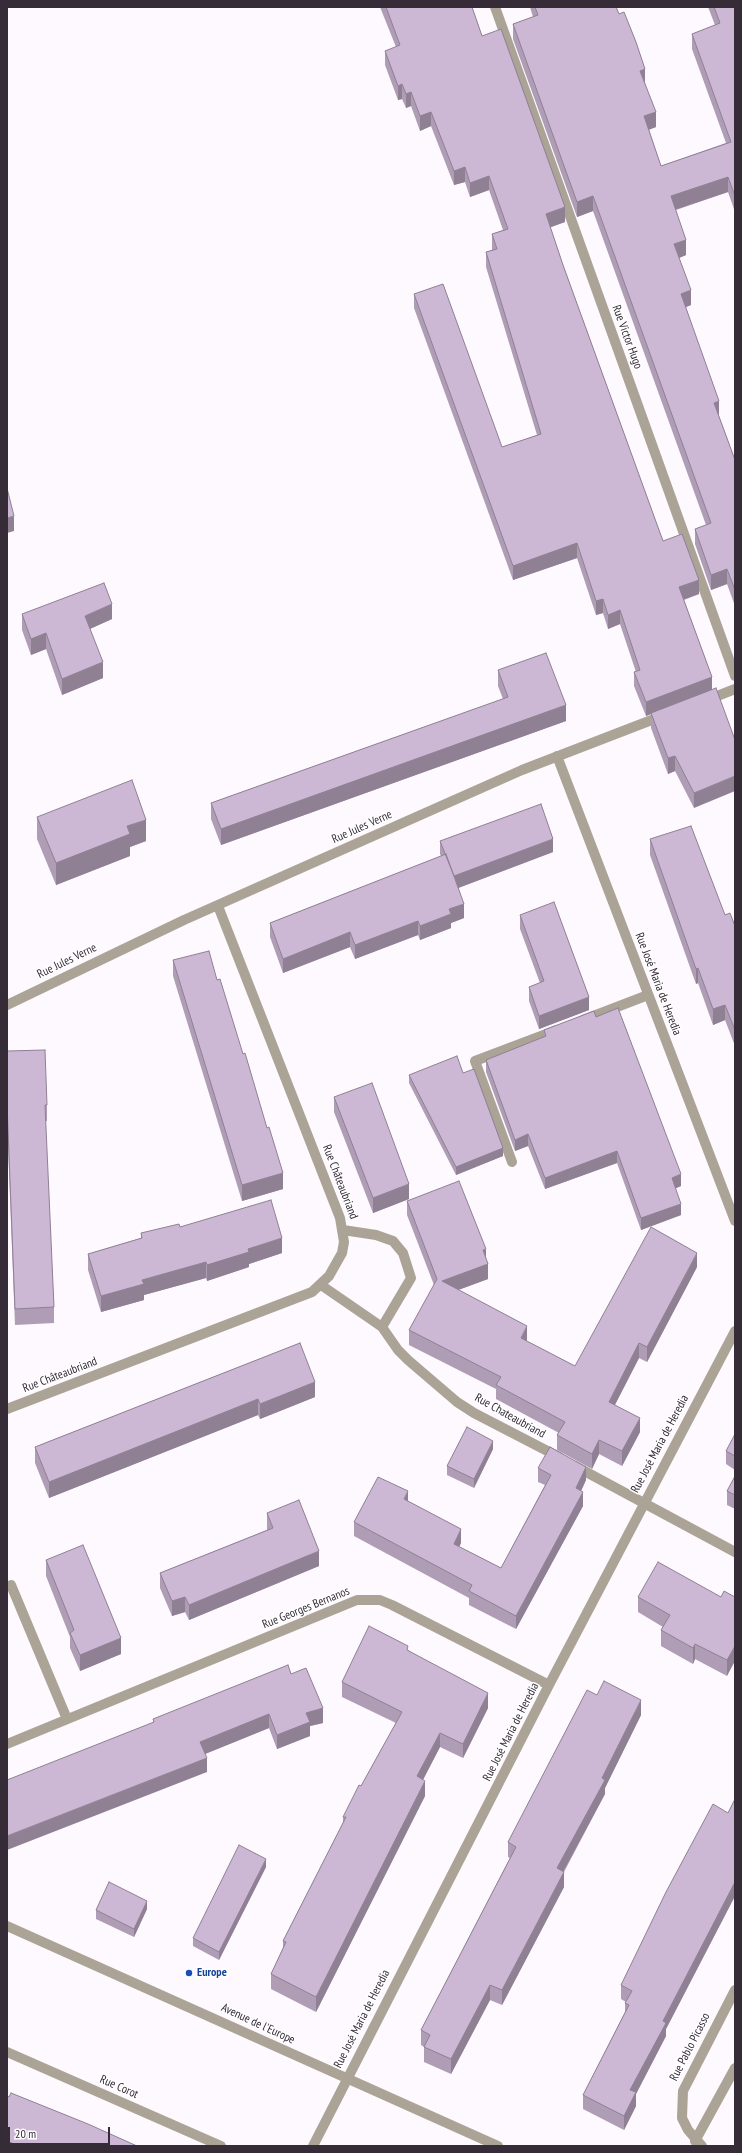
<!DOCTYPE html>
<meta charset="utf-8">
<style>
body{margin:0}
#map{position:relative;width:742px;height:2153px;overflow:hidden;background:#fdf9ff;font-family:"PT Sans Narrow",sans-serif}
canvas{display:block}
.frame{position:absolute;inset:0;border:8px solid #352c38;pointer-events:none}
.scale{position:absolute;left:8px;top:2127px;width:102px;height:18px;box-sizing:border-box;border:2px solid #352c38;border-top:0;padding-left:5px;font-size:12px;line-height:14px;white-space:nowrap;color:#352c38;-webkit-text-stroke:3px #fff;paint-order:stroke}
</style>
<div id="map">
<canvas width="742" height="2153"></canvas>
<div class="frame"></div>
<div class="scale">20 m</div>
</div>
<script>
const context = document.querySelector('canvas').getContext('2d');
context.lineJoin = 'round';
const shape = rows => new Path2D(rows.map(r => 'M' + r).join(''));
function trace(path, color, width, dash) { context.strokeStyle = color; context.lineWidth = width; context.lineCap = dash ? 'butt' : 'round'; context.setLineDash(dash || []); context.stroke(path); }
function fillPath(path, color) { context.fillStyle = color; context.fill(path, 'evenodd'); }
function write(font, color, halo, rows, align = 'center') {
  context.font = font + ' "PT Sans Narrow",sans-serif'; context.lineWidth = 3; context.setLineDash([]); context.textBaseline = 'middle'; context.strokeStyle = halo; context.fillStyle = color; for (const [text, x, y, turn = 0] of rows) {
    context.save(); context.translate(x, y); context.rotate((+turn || 0) * Math.PI / 180); context.textAlign = isNaN(turn) ? turn : align; if (halo) context.strokeText(text, 0, 0); context.fillText(text, 0, 0); context.restore();
  }
}
trace(shape([
 [495,7,735,676],
 [707,700,735,689],
 [557,756,735,1221],
 [7,1005,184,920,522,770,662,716],
 [583,1020,648,995],
 [512,1162,475,1061,557,1030],
 [321,1285,382,1327,411,1278,403,1253,393,1241,376,1235,343,1230],
 [382,1327,398,1350,408,1360,457,1402,474,1413,559,1457],
 [7,1409,312,1292,329,1276,342,1253,344,1242,340,1218,218,906],
 [575,1466,735,1552],
 [11,1585,67,1719],
 [7,1744,357,1600,380,1600,392,1605,549,1685],
 [7,1926,498,2146],
 [7,2052,221,2146],
 [695,2141,735,2068],
 [313,2146,549,1685,735,1331],
 [702,2146,688,2130,682,2118,683,2091,735,1990]
]), '#aba496', 10);
fillPath(shape([
 [380,7,472,7,482,36,565,222,550,227,563,265,663,541,699,594,684,600,712,677,694,808,675,771,668,774,651,728,651,714,646,716,634,686,634,672,636,672,620,624,608,629,603,613,596,615,577,558,513,580,414,308,414,294,502,447,537,435,486,267,486,252,492,250,492,234,503,230,489,190,470,197,465,182,454,185,431,126,420,131,411,106,406,108,402,99,398,100,385,65,385,51,396,47],
 [530,7,616,7,645,83,656,127,649,130,661,166,726,143,692,49,692,34,715,25,708,7,735,7,735,212,728,192,676,210,686,255,679,258,691,305,686,307,719,416,735,460,735,606,727,584,711,590,695,544,695,529,706,525,593,211,577,217,513,39,513,24,533,17],
 [22,614,112,619,90,629,103,678,62,695,46,649,31,655,22,630],
 [498,670,566,721,221,845,211,819,211,803,503,699,498,686],
 [37,817,146,841,130,847,130,856,56,885,37,839],
 [650,839,725,915,735,926,735,1046,725,1020,713,1025,698,983,696,984,650,855],
 [440,841,553,852,458,888,464,918,451,923,451,928,420,940,418,935,355,959,350,947,283,973,270,937,270,923,441,856,440,854],
 [520,915,589,1010,539,1029,529,1001,529,987,540,983,520,929],
 [173,960,217,980,283,1189,242,1201,173,976],
 [596,1017,681,1186,675,1188,681,1215,641,1230,617,1163,545,1189,528,1146,515,1151,486,1072,486,1060,544,1037,544,1030],
 [7,1051,47,1105,47,1121,45,1121,54,1307,54,1323,15,1325,7,1120],
 [463,1073,503,1156,456,1175,409,1083,409,1075],
 [334,1097,409,1199,373,1213,334,1112],
 [407,1201,486,1259,488,1279,458,1290,527,1341,527,1342,575,1366,697,1267,647,1362,639,1358,615,1405,640,1432,622,1466,599,1454,592,1469,557,1450,557,1435,559,1433,496,1399,496,1389,409,1345,409,1330,434,1285,407,1215],
 [180,1227,282,1253,249,1264,249,1267,207,1281,206,1278,144,1295,144,1300,101,1312,88,1270,88,1254,141,1238,141,1233],
 [300,1343,315,1397,260,1419,258,1415,49,1498,35,1463,35,1447],
 [735,1434,735,1470,726,1464,726,1451],
 [493,1449,474,1488,447,1475,447,1466],
 [538,1468,586,1480,581,1491,583,1506,516,1629,469,1605,469,1598,354,1536,354,1522,408,1501,461,1543,459,1547,501,1568,545,1485,538,1482],
 [735,1476,735,1509,727,1505,727,1491],
 [267,1513,319,1566,189,1620,185,1612,172,1616,160,1588,160,1573,267,1530],
 [46,1560,121,1654,80,1671,70,1648,70,1637,46,1576],
 [638,1597,735,1597,727,1676,695,1659,693,1664,661,1646,661,1630,663,1627,638,1612],
 [408,1650,488,1708,463,1758,440,1747,423,1780,425,1796,316,2012,271,1989,271,1974,283,1948,283,1941,343,1823,343,1817,361,1786,396,1723,342,1697,342,1682],
 [291,1674,323,1723,310,1726,310,1736,277,1749,269,1728,205,1754,207,1772,153,1722,153,1719],
 [597,1695,641,1715,605,1788,605,1794,564,1872,564,1887,502,2005,490,2000,451,2074,424,2062,424,2047,421,2045,421,2030,510,1858,508,1857,508,1842],
 [735,1799,735,1896,666,2029,666,2036,636,2094,636,2106,624,2130,583,2109,583,2095,625,2012,625,2003,626,2002,621,1999,621,1985,728,1813],
 [266,1867,219,1960,193,1946,193,1938],
 [147,1909,134,1937,96,1919,96,1910],
 [7,2096,137,2146,7,2146]
]), '#af9db6');
fillPath(shape([
 [645,69,645,84,640,71],
 [402,84,402,99,398,100,398,86],
 [411,92,411,106,406,108,406,94],
 [431,112,431,126,420,131,420,116],
 [656,112,656,127,644,131,644,116],
 [465,167,465,182,454,185,454,171],
 [489,176,489,190,470,197,470,183],
 [728,177,728,192,671,211,671,196],
 [593,196,593,211,577,217,577,202],
 [565,207,565,222,546,229,546,214],
 [686,240,686,255,674,260,674,244],
 [691,290,691,305,681,309,681,294],
 [719,401,719,416,714,403],
 [14,516,14,531,7,533,7,518],
 [577,543,577,558,513,580,513,566],
 [727,569,727,584,711,590,711,575],
 [699,580,699,594,679,601,679,587],
 [603,599,603,613,596,615,596,601],
 [112,604,112,619,85,631,85,616],
 [620,610,620,624,608,629,608,615],
 [46,633,46,649,31,655,31,639],
 [103,662,103,678,62,695,62,679],
 [712,677,712,691,646,716,646,702],
 [566,705,566,721,221,845,221,829],
 [675,756,675,771,668,774,668,758],
 [735,776,735,791,694,808,694,793],
 [146,820,146,841,130,847,130,856,56,885,56,863,127,826],
 [553,839,553,852,453,890,453,876],
 [464,904,464,918,451,923,451,928,420,940,420,926,449,909],
 [418,921,418,935,355,959,355,945],
 [350,932,350,947,283,973,283,959],
 [698,968,698,983,696,984,696,969],
 [589,997,589,1010,539,1029,539,1016],
 [725,1005,725,1020,713,1025,713,1009],
 [528,1134,528,1146,515,1151,515,1140],
 [503,1148,503,1156,456,1175,456,1167],
 [617,1151,617,1163,545,1189,545,1178],
 [283,1173,283,1189,242,1201,242,1185],
 [681,1174,681,1186,672,1190,672,1178],
 [409,1184,409,1199,373,1213,373,1198],
 [681,1204,681,1215,641,1230,641,1218],
 [282,1238,282,1253,249,1264,249,1267,207,1281,207,1265,248,1249],
 [486,1249,486,1263,483,1250],
 [697,1253,697,1267,647,1362,647,1347],
 [206,1262,206,1278,144,1295,144,1300,101,1312,101,1296,142,1280],
 [488,1264,488,1279,442,1296,442,1281],
 [527,1326,527,1341,521,1353,521,1338],
 [639,1343,639,1358,609,1416,609,1402],
 [315,1382,315,1397,260,1419,260,1404],
 [258,1399,258,1415,49,1498,49,1482],
 [640,1418,640,1432,622,1466,622,1451],
 [599,1440,599,1454,592,1469,592,1454],
 [493,1441,493,1449,474,1488,474,1479],
 [586,1467,586,1480,576,1502,576,1488],
 [408,1491,408,1505,404,1499],
 [583,1492,583,1506,516,1629,516,1616],
 [461,1529,461,1543,454,1557,454,1544],
 [319,1551,319,1566,189,1620,189,1605],
 [185,1597,185,1612,172,1616,172,1601],
 [121,1638,121,1654,80,1671,80,1655],
 [695,1644,695,1659,693,1664,693,1648],
 [735,1646,735,1661,727,1676,727,1660],
 [488,1693,488,1708,463,1758,463,1744],
 [641,1700,641,1715,605,1788,605,1794,557,1883,557,1868],
 [323,1708,323,1723,310,1726,310,1736,277,1749,277,1735,306,1713],
 [269,1714,269,1728,200,1756,200,1742],
 [440,1733,440,1747,417,1791,417,1776],
 [207,1758,207,1772,7,1850,7,1836],
 [425,1781,425,1796,316,2012,316,1997],
 [266,1859,266,1867,219,1960,219,1952],
 [564,1872,564,1887,502,2005,502,1990],
 [735,1882,735,1896,666,2029,666,2036,636,2094,636,2106,624,2130,624,2116,630,2090,663,2021],
 [147,1901,147,1909,134,1937,134,1929],
 [490,1985,490,2000,451,2074,451,2059]
]), '#8f8094');
const building = shape([
 [386,7,472,7,482,36,501,29,565,207,546,214,563,265,663,541,682,534,699,580,679,587,712,677,646,702,634,672,640,670,620,610,608,615,603,599,596,601,577,543,513,566,414,294,443,284,502,447,541,434,486,252,497,249,492,234,508,229,489,176,470,183,465,167,454,171,431,112,420,116,411,92,406,94,402,84,398,86,385,51,400,45,386,7],
 [535,7,616,7,619,14,624,12,636,42,645,69,640,71,656,112,644,116,661,166,731,142,692,34,720,23,714,7,735,7,735,196,728,177,671,196,686,240,674,244,691,290,681,294,719,401,714,403,735,460,735,590,727,569,711,575,695,529,711,523,593,196,577,202,513,24,538,15,535,7],
 [7,488,14,516,7,518,7,488],
 [104,583,112,604,85,616,103,662,62,679,46,633,31,639,22,614,104,583],
 [546,653,566,705,221,829,211,803,508,697,498,670,546,653],
 [716,688,735,740,735,776,694,793,675,756,668,758,651,713,716,688],
 [132,780,146,820,127,826,130,834,56,863,37,817,132,780],
 [541,804,553,839,454,876,440,841,541,804],
 [691,826,725,915,730,913,735,926,735,1030,725,1005,713,1009,698,968,696,969,650,839,691,826],
 [446,854,464,904,449,909,451,914,420,926,418,921,355,945,350,932,283,959,270,923,446,854],
 [554,902,589,997,539,1016,529,987,544,981,520,915,554,902],
 [209,951,217,980,220,979,243,1054,245,1053,267,1128,269,1127,283,1173,242,1185,173,960,209,951],
 [618,1008,681,1174,672,1178,681,1204,641,1218,617,1151,545,1178,528,1134,515,1140,486,1060,546,1036,544,1030,594,1011,596,1017,618,1008],
 [45,1050,47,1105,45,1105,54,1307,15,1309,7,1104,7,1051,45,1050],
 [457,1056,463,1073,474,1069,503,1148,456,1167,409,1075,457,1056],
 [372,1083,409,1184,373,1198,334,1097,372,1083],
 [459,1181,486,1249,483,1250,488,1264,442,1281,527,1326,521,1338,575,1366,651,1227,697,1253,647,1347,639,1343,609,1402,640,1418,622,1451,599,1440,592,1454,557,1435,565,1422,496,1385,501,1377,409,1330,437,1279,407,1201,459,1181],
 [271,1200,282,1238,248,1249,249,1252,207,1265,206,1262,142,1280,144,1284,101,1296,88,1254,142,1238,141,1233,179,1224,180,1227,271,1200],
 [300,1343,315,1382,260,1404,258,1399,49,1482,35,1447,300,1343],
 [467,1427,493,1441,474,1479,447,1466,467,1427],
 [735,1434,735,1456,726,1451,735,1434],
 [550,1447,586,1467,576,1488,583,1492,516,1616,469,1591,472,1585,354,1522,378,1477,408,1491,404,1499,461,1529,454,1544,501,1568,551,1475,538,1468,550,1447],
 [735,1476,735,1495,727,1491,735,1476],
 [299,1500,319,1551,189,1605,185,1597,172,1601,160,1573,273,1528,267,1513,299,1500],
 [83,1545,121,1638,80,1655,70,1633,74,1630,46,1560,83,1545],
 [658,1562,721,1597,724,1591,735,1597,735,1646,727,1660,695,1644,693,1648,661,1630,670,1615,638,1597,658,1562],
 [369,1626,408,1646,407,1650,488,1693,463,1744,440,1733,417,1776,425,1781,316,1997,271,1974,286,1942,283,1941,346,1817,343,1817,359,1785,361,1786,402,1712,342,1682,369,1626],
 [288,1665,291,1674,306,1668,323,1708,306,1713,310,1722,277,1735,269,1714,200,1742,207,1758,7,1836,7,1780,154,1722,153,1719,288,1665],
 [604,1681,641,1700,602,1778,605,1780,557,1868,564,1872,502,1990,490,1985,451,2059,424,2047,430,2035,421,2030,516,1847,508,1842,587,1690,597,1695,604,1681],
 [735,1799,735,1882,663,2021,666,2023,630,2090,636,2092,624,2116,583,2095,629,2005,625,2003,632,1991,621,1985,666,1892,713,1804,728,1813,735,1799],
 [239,1845,266,1859,219,1952,193,1938,239,1845],
 [109,1882,147,1901,134,1929,96,1910,109,1882],
 [11,2093,88,2124,137,2146,19,2146,7,2141,7,2096,9,2097,11,2093]
]);
fillPath(building, '#ccb7d4');
trace(building, '#8f8094', 1);
for (const [x, y, r, color] of [
 [189,1973,4,"#1a4fb4"]
]) { const dot = new Path2D(); dot.arc(x, y, r, 0, 2 * Math.PI); context.fillStyle = color; context.fill(dot); trace(dot, '#fff', 1.5); }
write('12px', '#352c38', '#fff', [
 ["Rue Victor Hugo",627,337,70],
 ["Rue Jules Verne",362,827,-24],
 ["Rue Jules Verne",67,961,-26],
 ["Rue José Maria de Heredia",658,984,69],
 ["Rue Châteaubriand",340,1182,69],
 ["Rue Châteaubriand",60,1375,-21],
 ["Rue Chateaubriand",510,1416,29],
 ["Rue José Maria de Heredia",660,1444,-62],
 ["Rue Georges Bernanos",306,1608,-22],
 ["Rue José Maria de Heredia",511,1732,-63],
 ["Rue José Maria de Heredia",362,2019,-63],
 ["Avenue de l'Europe",258,2024,25],
 ["Rue Pablo Picasso",690,2047,-63],
 ["Rue Corot",119,2087,24]
]);
write('bold 12px', '#164399', '#fff', [
 ["Europe",197,1973]
], 'left');
</script>
